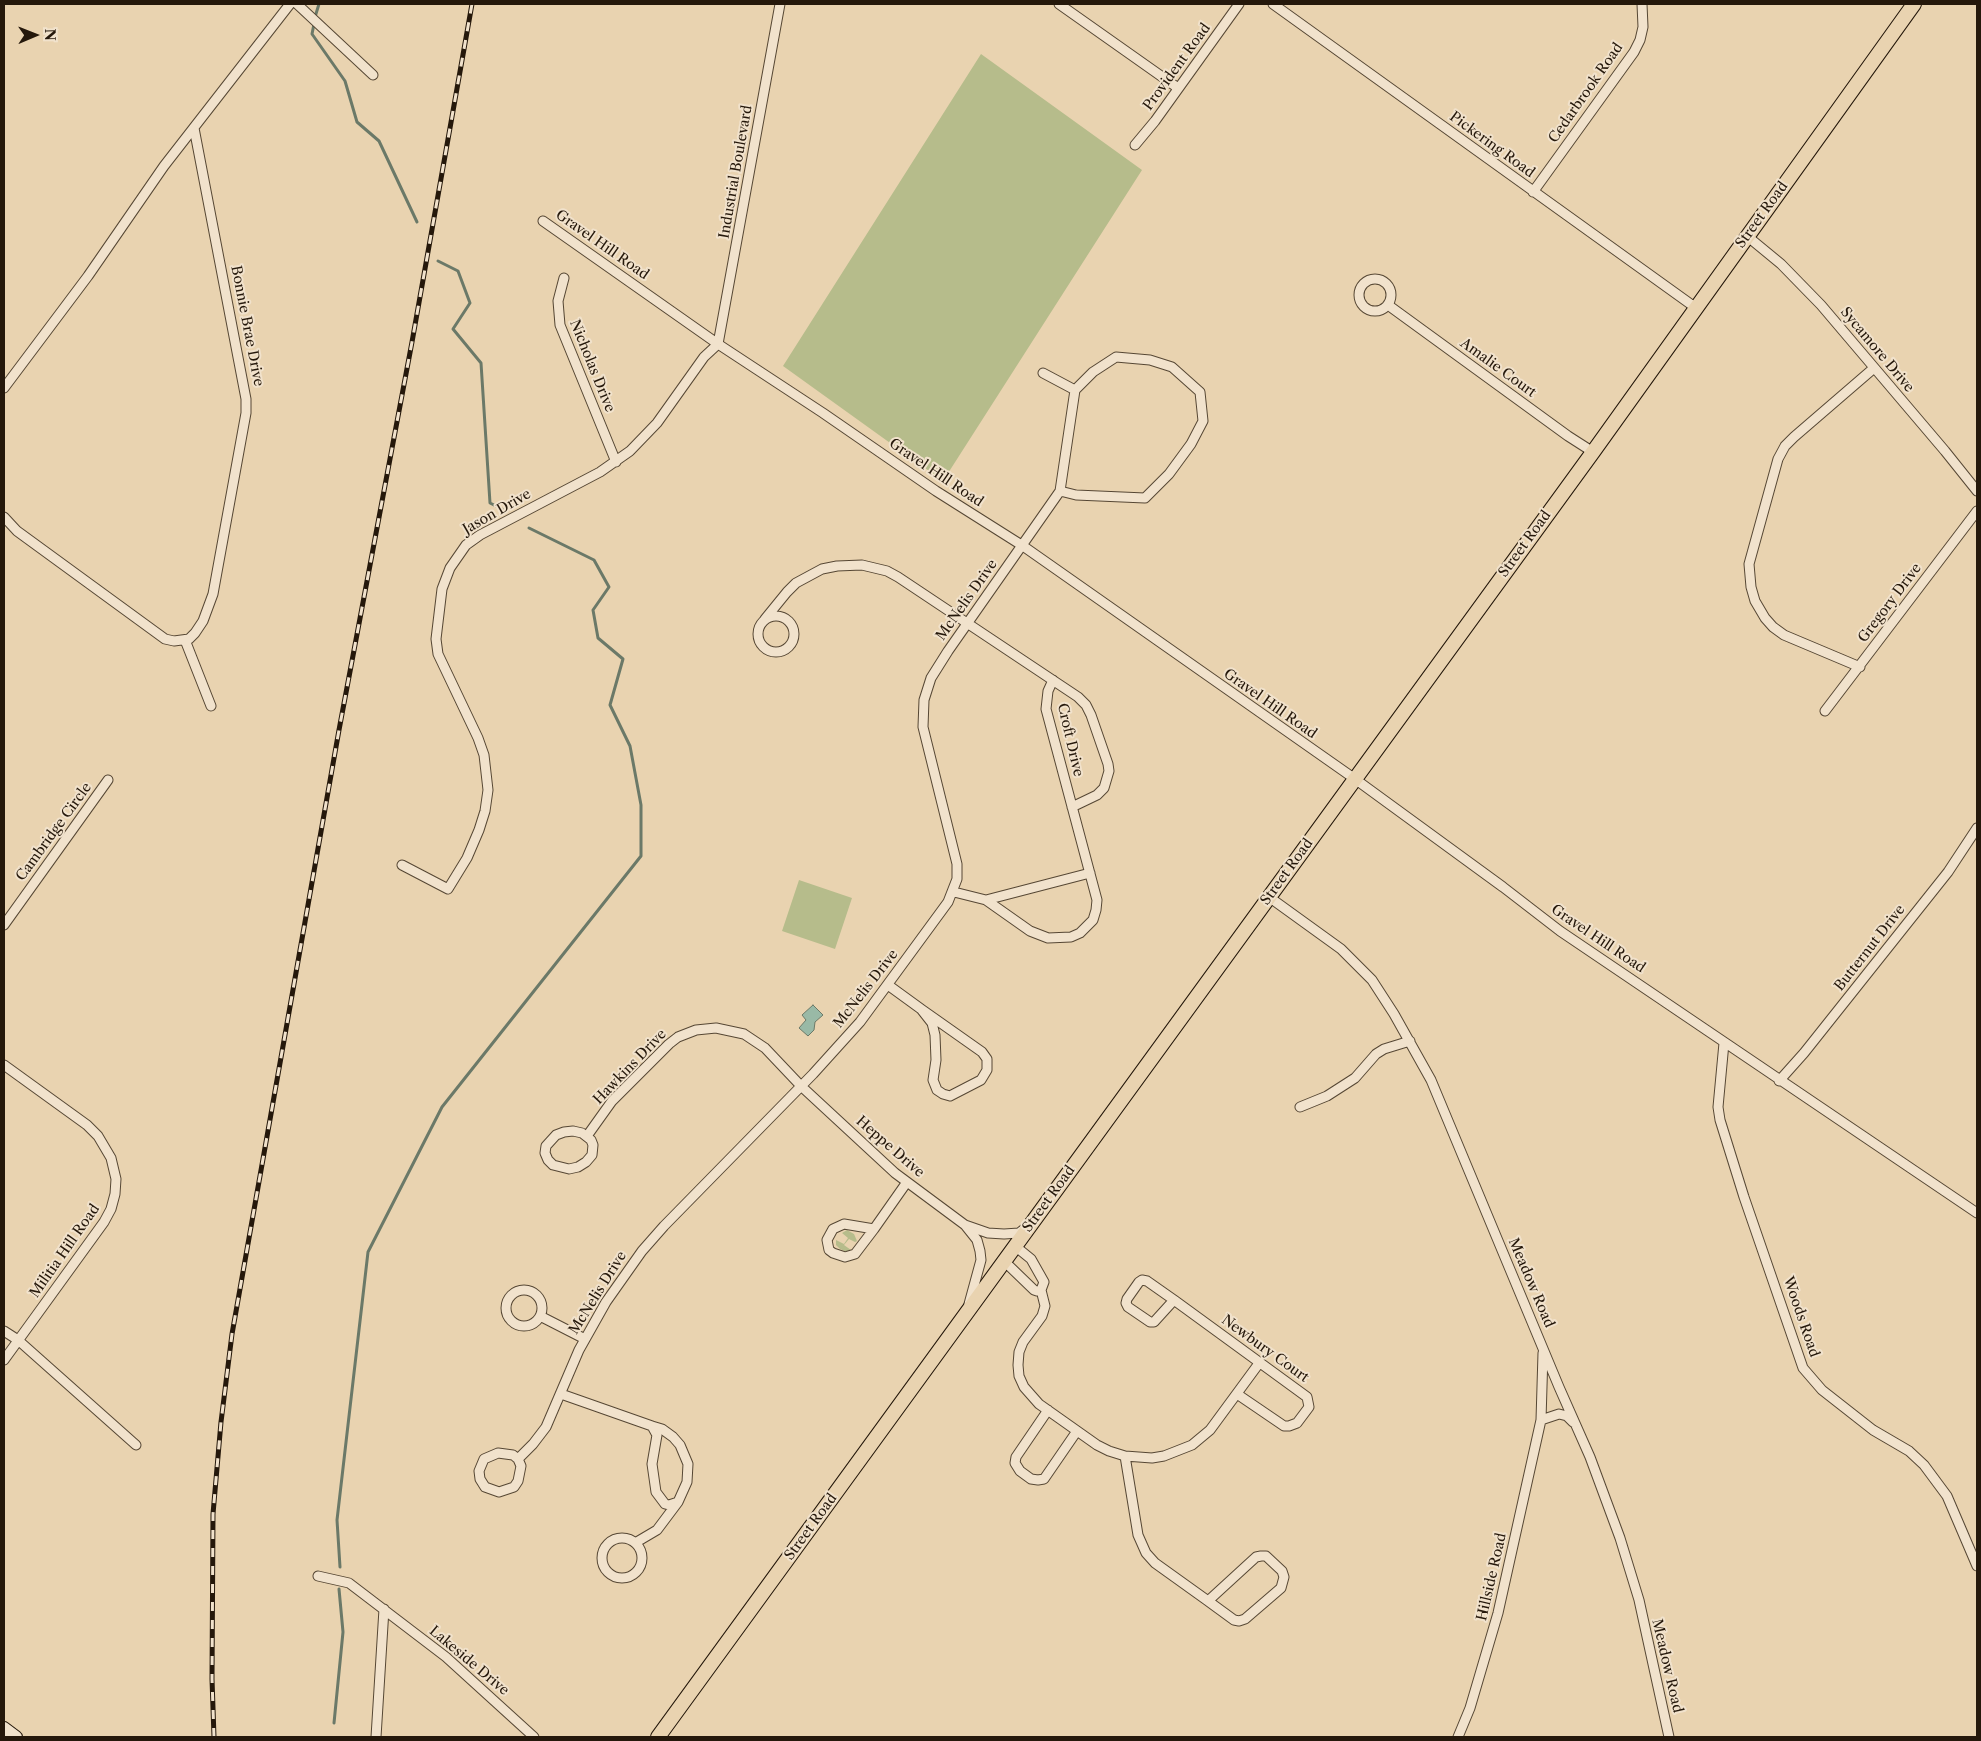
<!DOCTYPE html>
<style>
body{margin:0}
#map{position:relative;width:1981px;height:1741px;overflow:hidden;background:#e9d3b0;font-family:"Libre Caslon Text",serif}
canvas{display:block}
.frame{position:absolute;inset:0;border:5px solid #25180b;pointer-events:none}
.north{position:absolute;left:10px;top:10px;width:50px;height:50px;-webkit-text-stroke:4px #f1e2cc;paint-order:stroke;rotate:89deg;font-size:14px;font-weight:700;line-height:20px;text-align:center;color:#25180b}
.north::after{content:'';display:block;margin:auto;width:18px;height:22px;background:#25180b;clip-path:polygon(50% 0,100% 100%,50% 72%,0 100%)}
</style>
<div id="map">
<canvas width="1981" height="1741"></canvas>
<div class="frame"></div>
<div class="north">N</div>
</div>
<script>
const context = document.querySelector('canvas').getContext('2d');
context.lineJoin = 'round';
function fillPath(path, color) { context.fillStyle = color; context.fill(path, 'evenodd'); }
const shape = rows => new Path2D(rows.map(r => 'M' + r).join(''));
function trace(path, color, width, dash) { context.strokeStyle = color; context.lineWidth = width; context.lineCap = dash ? 'butt' : 'round'; context.setLineDash(dash || []); context.stroke(path); }
function write(font, color, halo, rows, align = 'center') {
  context.font = font + ' "Libre Caslon Text",serif'; context.lineWidth = 4; context.setLineDash([]); context.textBaseline = 'middle'; context.strokeStyle = halo; context.fillStyle = color; for (const [text, x, y, turn = 0] of rows) {
    context.save(); context.translate(x, y); context.rotate((+turn || 0) * Math.PI / 180); context.textAlign = isNaN(turn) ? turn : align; if (halo) context.strokeText(text, 0, 0); context.fillText(text, 0, 0); context.restore();
  }
}
fillPath(shape([
 [981,54,1142,170,943,481,783,366],
 [799,880,852,898,835,949,782,931],
 [847,1230,854,1234,857,1241,855,1242,849,1239,844,1245,851,1250,847,1252,840,1249,836,1245,836,1240,844,1244,848,1238,842,1233]
]), '#b6bc8b');
const water = shape([
 [813,1005,823,1015,815,1022,814,1030,808,1036,799,1028,806,1020,802,1015,813,1005]
]);
fillPath(water, '#99b9a6');
trace(water, '#6b7968', 1);
trace(shape([
 [315,17,319,4],
 [314,24,312,34,345,81,357,122,379,141,417,222],
 [438,261,458,271,470,303,453,329,481,363,490,503,502,509],
 [340,1567,337,1520,368,1252,442,1107,641,856,641,805,630,746,610,705,623,659,598,638,593,610,609,587,594,560,529,528],
 [334,1723,343,1632,339,1589]
]), '#6b7968', 3);
const street = shape([
 [297,4,373,75],
 [1059,4,1178,88],
 [1273,4,1696,308],
 [1135,145,1155,121,1239,4],
 [1533,192,1634,52,1640,40,1643,27,1642,4],
 [543,221,718,344,823,413,936,491,1023,546,1355,779,1503,887,1560,931,1977,1213],
 [1747,236,1781,264,1821,305,1945,451,1977,491],
 [564,278,558,301,560,325,616,462],
 '1359 295a16 16 0 1 1 32 0a16 16 0 1 1-32 0Z',
 [1388,305,1568,436,1593,452],
 [1043,373,1075,390],
 [4,388,88,276,164,166,290,4],
 [4,517,17,531,165,639,174,641,189,639,195,633,203,621,213,594,246,413,246,399,194,128],
 '758 634a18 18 0 1 1 36 0a18 18 0 1 1-36 0Z',
 [765,619,787,592,796,583,822,569,837,566,862,565,887,571,898,577,1078,697,1086,705,1091,715,1108,764,1109,771,1104,788,1097,795,1072,807],
 [185,640,211,706],
 [1860,667,1784,635,1773,627,1765,618,1755,601,1751,587,1749,564,1778,459,1785,446,1794,437,1874,368],
 [1825,711,1977,511],
 [402,865,448,889,467,858,479,830,485,811,488,790,484,755,478,738,438,654,436,639,442,589,450,568,466,545,480,535,600,472,630,451,657,423,704,357,718,344,780,4],
 [954,892,986,900,1030,931,1048,938,1071,937,1080,933,1093,920,1096,910,1097,900,1046,709,1048,691,1053,680],
 [1269,897,1341,949,1372,980,1394,1014,1431,1080,1559,1387,1590,1457,1620,1538,1639,1600,1669,1737],
 [986,900,1090,873],
 [4,925,108,780],
 [888,985,921,1009],
 [921,1009,982,1052,987,1059,987,1070,981,1080,950,1096,943,1094,937,1090,933,1080,936,1060,935,1035,932,1023,921,1009],
 [1724,1043,1718,1107,1720,1120,1744,1197,1803,1368,1822,1390,1873,1430,1909,1451,1924,1465,1947,1496,1977,1566],
 [4,1065,87,1125,98,1136,111,1158,116,1179,115,1194,111,1209,104,1222,4,1360],
 [1779,1081,1804,1053,1948,872,1977,828],
 [1300,1107,1327,1096,1355,1078,1376,1054,1384,1049,1410,1041],
 [573,1131,582,1133,591,1140,593,1145,592,1155,586,1162,578,1167,569,1169,553,1165,548,1160,545,1153,546,1146,556,1135,564,1132,573,1131],
 [587,1136,612,1101,669,1044,678,1037,696,1030,716,1028,744,1034,765,1048,801,1086,895,1173,965,1225,977,1240,980,1251,981,1260,969,1304],
 [844,1224,874,1229,855,1254,845,1257,833,1253,829,1250,827,1240,833,1229,844,1224],
 [965,1225,988,1233,1004,1234,1019,1233,1024,1229],
 [874,1229,907,1182],
 [1015,1246,1031,1259,1044,1282,1041,1290,1045,1306,1042,1316,1023,1342,1019,1352,1018,1365,1019,1376,1024,1387,1039,1404,1097,1445,1109,1451,1125,1456,1152,1458,1164,1456,1192,1445,1210,1430,1260,1362],
 [1004,1261,1034,1290,1037,1291,1041,1290],
 [1142,1280,1147,1281,1174,1300,1154,1322,1150,1322,1128,1307,1126,1303,1127,1299,1139,1282,1142,1280],
 '506 1308a18 18 0 1 1 36 0a18 18 0 1 1-36 0Z',
 [1174,1300,1307,1397,1309,1407,1297,1423,1289,1426,1284,1426,1237,1394],
 [540,1316,585,1339],
 [4,1331,18,1340,136,1445],
 [1543,1353,1541,1420,1559,1414,1567,1416,1573,1422],
 [561,1394,652,1426,657,1435,652,1464,656,1492,665,1504,669,1505,678,1502],
 [1048,1410,1016,1457,1015,1463,1020,1471,1031,1479,1038,1480,1044,1479,1077,1431],
 [498,1453,513,1455,518,1459,521,1466,518,1481,514,1487,499,1492,485,1487,480,1479,479,1471,484,1459,498,1453],
 [1125,1456,1138,1535,1146,1553,1155,1563,1208,1601],
 [518,1459,533,1444,546,1427,579,1350,606,1302,642,1251,664,1226,813,1074,860,1022,948,902,957,879,957,864,923,727,924,700,931,678,948,651,1060,491,1075,390,1093,372,1116,357,1150,360,1172,367,1200,392,1203,421,1191,444,1169,474,1145,498,1076,495,1060,491],
 '602 1558a20 20 0 1 1 40 0a20 20 0 1 1-40 0Z',
 [635,1543,657,1530,678,1502,687,1482,688,1464,680,1445,673,1437,662,1429,652,1426],
 [1261,1556,1266,1556,1282,1571,1284,1577,1281,1588,1245,1619,1239,1621,1234,1620,1208,1601,1256,1557,1261,1556],
 [318,1576,349,1583,446,1657,534,1737],
 [376,1737,384,1609],
 [1458,1737,1470,1708,1498,1613,1541,1420]
]);
const secondary = shape([
 [4,1728,16,1737]
]);
const primary = shape([
 [658,1737,1593,452,1914,4]
]);
trace(street, '#564734', 11);
trace(secondary, '#25180b', 14);
trace(primary, '#25180b', 16);
trace(street, '#f1e2cc', 9);
trace(secondary, '#f1e2cc', 12);
trace(primary, '#e9d3b0', 14);
const rail = shape([
 [214,1737,212,1679,213,1514,221,1422,232,1334,339,730,412,342,472,4]
]);
trace(rail, '#25180b', 5);
trace(rail, '#f1e2cc', 3, [9]);
write('14px', '#25180b', '#f1e2cc', [
 ["Provident Road",1177,67,-54],
 ["Cedarbrook Road",1586,93,-55],
 ["Pickering Road",1492,145,36],
 ["Industrial Boulevard",736,172,-80],
 ["Street Road",1762,215,-54],
 ["Gravel Hill Road",602,245,35],
 ["Bonnie Brae Drive",247,326,79],
 ["Sycamore Drive",1877,350,50],
 ["Nicholas Drive",592,366,68],
 ["Amalie Court",1498,368,36],
 ["Gravel Hill Road",936,473,34],
 ["Jason Drive",497,512,-30],
 ["Street Road",1525,544,-54],
 ["McNelis Drive",967,600,-55],
 ["Gregory Drive",1890,603,-53],
 ["Gravel Hill Road",1270,704,35],
 ["Croft Drive",1070,740,77],
 ["Cambridge Circle",54,832,-54],
 ["Street Road",1287,872,-54],
 ["Gravel Hill Road",1598,939,34],
 ["Butternut Drive",1870,948,-52],
 ["McNelis Drive",866,989,-52],
 ["Hawkins Drive",630,1067,-46],
 ["Heppe Drive",890,1147,41],
 ["Street Road",1049,1199,-54],
 ["Militia Hill Road",65,1251,-55],
 ["Meadow Road",1531,1283,67],
 ["McNelis Drive",598,1293,-58],
 ["Woods Road",1801,1317,71],
 ["Newbury Court",1265,1349,36],
 ["Street Road",811,1527,-54],
 ["Hillside Road",1492,1577,-77],
 ["Lakeside Drive",469,1661,40],
 ["Meadow Road",1667,1666,77]
]);
</script>
